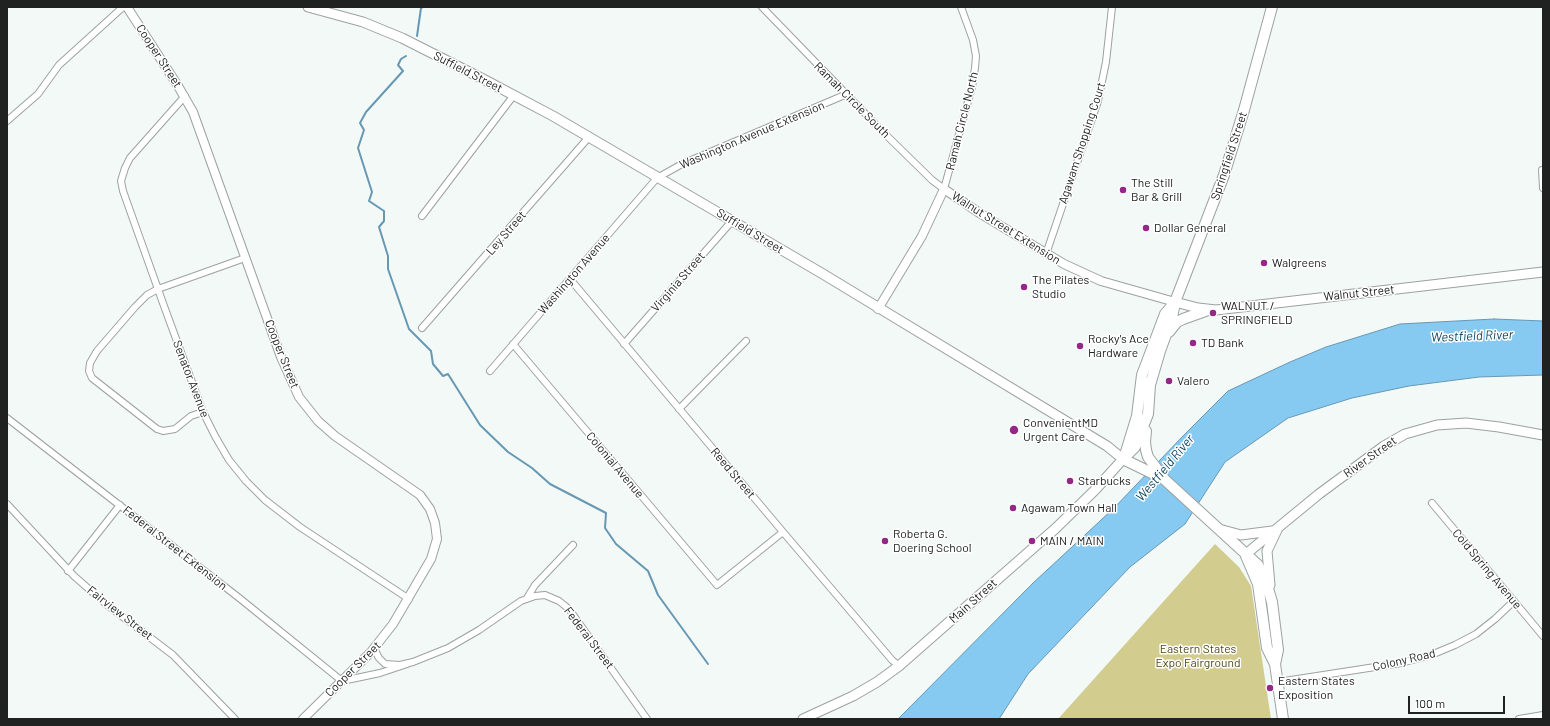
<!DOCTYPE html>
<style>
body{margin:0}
#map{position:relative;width:1550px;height:726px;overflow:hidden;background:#f3f9f7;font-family:Barlow,sans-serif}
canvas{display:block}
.frame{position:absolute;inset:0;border:8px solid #202221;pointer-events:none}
.scale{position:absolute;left:1408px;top:696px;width:97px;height:18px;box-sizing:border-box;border:2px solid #202221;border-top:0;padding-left:5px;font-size:12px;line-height:14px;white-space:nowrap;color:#202221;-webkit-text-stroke:3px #fff;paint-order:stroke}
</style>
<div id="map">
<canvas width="1550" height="726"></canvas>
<div class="frame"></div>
<div class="scale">100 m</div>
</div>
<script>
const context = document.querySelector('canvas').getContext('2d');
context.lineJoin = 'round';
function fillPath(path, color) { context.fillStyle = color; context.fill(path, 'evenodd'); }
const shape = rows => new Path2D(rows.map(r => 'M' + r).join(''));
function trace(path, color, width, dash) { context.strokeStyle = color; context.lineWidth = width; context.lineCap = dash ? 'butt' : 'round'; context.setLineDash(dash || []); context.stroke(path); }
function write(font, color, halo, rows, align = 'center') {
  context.font = font + ' Barlow,sans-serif'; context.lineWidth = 3; context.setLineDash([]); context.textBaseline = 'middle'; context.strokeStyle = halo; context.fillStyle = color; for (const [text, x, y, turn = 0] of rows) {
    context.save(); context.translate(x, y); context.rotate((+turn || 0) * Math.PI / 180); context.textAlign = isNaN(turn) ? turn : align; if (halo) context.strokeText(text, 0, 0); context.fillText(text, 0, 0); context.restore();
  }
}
fillPath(shape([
 [1215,544,1239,567,1251,586,1271,719,1058,719]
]), '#d2cc8f');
const water = shape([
 [1494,319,1543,321,1543,375,1479,377,1409,386,1352,398,1288,418,1225,462,1185,524,1130,567,1028,674,999,719,898,719,1033,583,1114,508,1182,437,1228,391,1290,362,1326,347,1400,324,1494,319]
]);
fillPath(water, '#86caf2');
trace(water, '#6798b3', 1);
trace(shape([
 [417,36,421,8,423,7],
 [406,56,401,59,398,65,403,71,366,112,360,123,364,130,358,148,372,192,369,201,384,211,384,221,379,227,388,256,388,269,409,329,431,351,433,364,443,376,448,374,480,425,508,452,532,468,550,484,606,513,605,528,616,544,648,571,658,595,708,664]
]), '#6798b3', 2);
const minor = shape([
 [762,7,883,132,932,180,944,189,972,87,975,68,976,56,973,40,961,7],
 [185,96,130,158,125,168,121,181,123,191,164,306,203,412,215,436,229,460,246,481,265,500,300,527,409,599],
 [7,121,38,94,59,65,123,7],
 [1542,170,1543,188],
 [422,216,514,95],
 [1046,254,1098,101,1106,62,1112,7],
 [570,279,783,532,892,660,899,666],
 [422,328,589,137],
 [513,344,717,585,783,532],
 [624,344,732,221],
 [490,371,657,178,682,164,847,94],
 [679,409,746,341],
 [203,412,191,416,175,429,163,431,157,429,92,378,89,371,90,363,97,351,135,307,147,295,158,289,245,258],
 [7,418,238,597,342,681,380,673,407,664],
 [1432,503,1543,636],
 [7,504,74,576,106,604,173,655,235,719],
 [68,571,120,505],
 [527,598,535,585,573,545],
 [374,649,379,658,385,664,400,665,413,662,448,648,479,630,521,601,535,596,545,595,559,601,569,609,647,719],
 [1278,682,1401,663,1431,655,1455,645,1476,634,1495,619,1514,601],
 [1519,719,1543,715]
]);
const tertiary = shape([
 [127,7,178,86,193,112,281,357,299,397,318,421,335,436,420,495,430,509,435,523,437,539,431,559,393,624,371,652,303,719],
 [878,309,922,236,944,189,981,214,1064,264,1101,281,1175,302]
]);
const secondary = shape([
 [308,7,363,22,402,38,485,80,553,116,823,274,1107,446,1123,459,1096,489,1056,528,899,666,877,682,853,696,803,719],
 [1175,302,1198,308,1216,310,1543,272],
 [1219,529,1241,535,1272,531],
 [1246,554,1319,494,1384,446,1405,434,1437,425,1466,423,1499,427,1543,435],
 [1270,585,1267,551,1277,530]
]);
const primary = shape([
 [1169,332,1177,322,1183,319,1208,310],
 [1146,431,1145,442,1146,450,1148,457,1163,477],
 [1125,455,1137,416,1142,375,1165,314,1175,302],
 [1123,459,1135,447,1148,414,1150,385,1160,351,1172,318,1175,302,1224,175,1244,110,1272,7],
 [1123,459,1164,479,1258,565,1265,578,1272,602,1278,650,1275,664],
 [1246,556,1258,584,1267,648,1275,664,1283,719]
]);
trace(minor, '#9ca29f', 8);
trace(tertiary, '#9ca29f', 10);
trace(secondary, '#9ca29f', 11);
trace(primary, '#9ca29f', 12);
trace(minor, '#fff', 6);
trace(tertiary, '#fff', 8);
trace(secondary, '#fff', 9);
trace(primary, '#fff', 10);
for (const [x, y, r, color] of [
 [1123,190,4,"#952787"],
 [1146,228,4,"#952787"],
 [1264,263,4,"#952787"],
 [1024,287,4,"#952787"],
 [1213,313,4,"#952787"],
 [1193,343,4,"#952787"],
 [1080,346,4,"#952787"],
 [1169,381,4,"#952787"],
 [1014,430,5,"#952787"],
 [1070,481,4,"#952787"],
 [1013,508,4,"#952787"],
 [885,541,4,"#952787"],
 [1032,541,4,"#952787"],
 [1270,688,4,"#952787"]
]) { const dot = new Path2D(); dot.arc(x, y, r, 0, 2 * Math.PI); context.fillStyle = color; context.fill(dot); trace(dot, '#fff', 1.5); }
write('12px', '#202221', '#fff', [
 ["Cooper Street",159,56,57],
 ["Suffield Street",468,72,27],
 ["Ramah Circle South",852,100,45],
 ["Ramah Circle North",962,121,-76],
 ["Washington Avenue Extension",752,135,-23],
 ["Agawam Shopping Court",1082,143,-72],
 ["Springfield Street",1229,156,-72],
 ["Walnut Street Extension",1006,228,32],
 ["Suffield Street",750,231,31],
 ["Ley Street",506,233,-49],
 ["Washington Avenue",574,274,-49],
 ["Virginia Street",678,282,-49],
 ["Walnut Street",1359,293,-6],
 ["Cooper Street",282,354,68],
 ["Senator Avenue",191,379,69],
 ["River Street",1370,457,-35],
 ["Colonial Avenue",615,465,50],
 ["Reed Street",733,473,50],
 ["Federal Street Extension",175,548,38],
 ["Cold Spring Avenue",1487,569,50],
 ["Main Street",973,601,-42],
 ["Fairview Street",120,613,38],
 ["Federal Street",589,638,53],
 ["Colony Road",1404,660,-13],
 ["Cooper Street",353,669,-45]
]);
write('12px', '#202221', '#fff', [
 ["The Still",1131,183],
 ["Bar & Grill",1131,197],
 ["Dollar General",1154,228],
 ["Walgreens",1272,263],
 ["The Pilates",1032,280],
 ["Studio",1032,294],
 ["WALNUT /",1221,306],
 ["SPRINGFIELD",1221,320],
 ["Rocky's Ace",1088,339],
 ["Hardware",1088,353],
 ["TD Bank",1201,343],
 ["Valero",1177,381],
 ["ConvenientMD",1023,423],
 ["Urgent Care",1023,437],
 ["Starbucks",1078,481],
 ["Agawam Town Hall",1021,508],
 ["Roberta G.",893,534],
 ["Doering School",893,548],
 ["MAIN / MAIN",1040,541],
 ["Eastern States",1278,681],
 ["Exposition",1278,695]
], 'left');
write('12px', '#4f4915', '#fff', [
 ["Eastern States",1198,649],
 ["Expo Fairground",1198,663]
]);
write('italic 13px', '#104862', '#fff', [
 ["Westfield River",1472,336,-2],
 ["Westfield River",1165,468,-50]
]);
</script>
